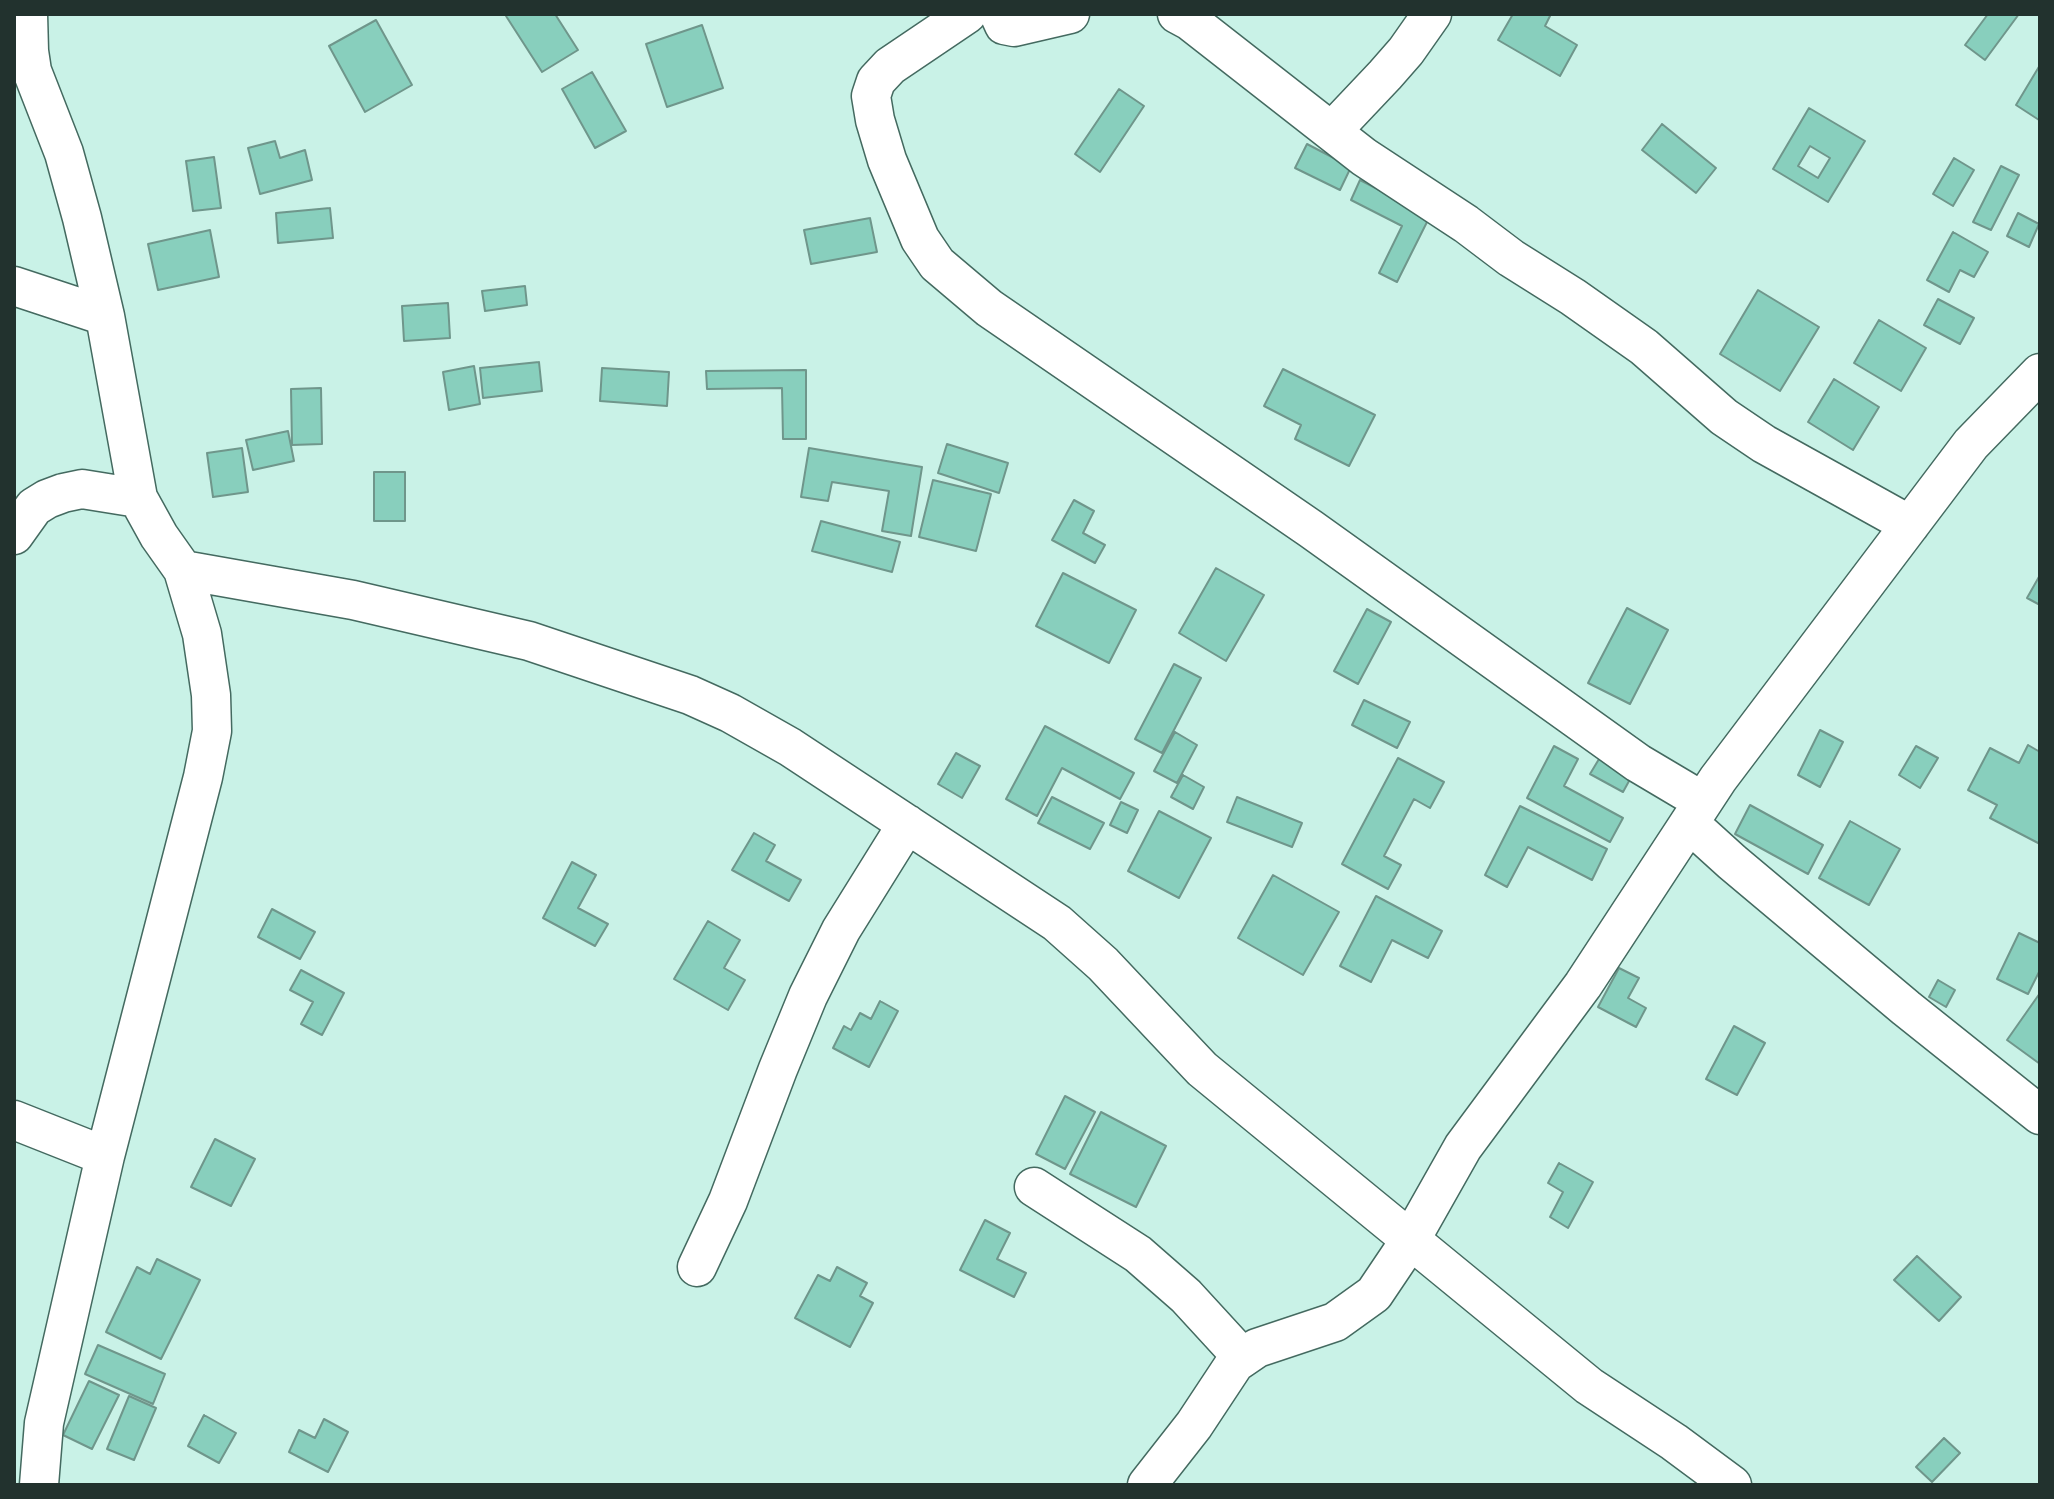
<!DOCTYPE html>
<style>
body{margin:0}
#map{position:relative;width:2054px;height:1499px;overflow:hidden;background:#c9f2e7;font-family:Cabin,sans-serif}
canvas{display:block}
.frame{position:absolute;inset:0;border:16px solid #22322e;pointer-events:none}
</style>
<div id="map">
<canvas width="2054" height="1499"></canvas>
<div class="frame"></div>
</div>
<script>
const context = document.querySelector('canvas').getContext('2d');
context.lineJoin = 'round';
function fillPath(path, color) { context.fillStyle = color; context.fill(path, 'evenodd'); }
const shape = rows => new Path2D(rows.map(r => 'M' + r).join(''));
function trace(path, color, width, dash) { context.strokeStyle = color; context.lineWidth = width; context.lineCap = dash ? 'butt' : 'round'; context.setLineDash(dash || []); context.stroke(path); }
const building = shape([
 [508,14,555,14,578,50,542,72,506,16,508,14],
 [1513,14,1551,14,1545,26,1577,45,1560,76,1498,40,1513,14],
 [1988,14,2019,14,1985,60,1965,45,1988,14],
 [376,20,412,85,365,112,329,46,376,20],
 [702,25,723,88,667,107,646,44,702,25],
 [2040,65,2040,119,2039,120,2016,105,2040,65],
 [592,72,626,131,595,148,562,89,592,72],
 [1119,89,1144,106,1100,172,1075,154,1119,89],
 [1809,108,1865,141,1828,202,1773,169,1809,108],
 [1810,146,1830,158,1818,178,1798,166,1810,146],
 [1662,124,1716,168,1696,193,1642,150,1662,124],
 [275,141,280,158,305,150,312,180,260,194,248,148,275,141],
 [1307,144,1351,167,1340,190,1295,168,1307,144],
 [214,157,221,208,193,211,186,161,214,157],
 [1954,158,1974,170,1953,206,1933,194,1954,158],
 [2001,166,2019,175,1991,230,1973,222,2001,166],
 [1360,180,1430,216,1397,282,1379,273,1402,226,1351,200,1360,180],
 [330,208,333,238,278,243,276,213,330,208],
 [2018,213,2039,224,2029,247,2007,236,2018,213],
 [870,218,877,252,811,264,804,230,870,218],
 [210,230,219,277,158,290,148,244,210,230],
 [1953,232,1988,252,1974,277,1960,270,1949,292,1927,280,1953,232],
 [525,286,527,305,485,311,482,291,525,286],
 [1758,290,1819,327,1780,391,1720,354,1758,290],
 [1938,299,1974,318,1960,344,1924,325,1938,299],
 [448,303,450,338,404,341,402,306,448,303],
 [1879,320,1926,348,1901,391,1854,363,1879,320],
 [539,362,542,391,483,398,480,368,539,362],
 [474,366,480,404,449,410,443,372,474,366],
 [602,368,669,372,667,406,600,401,602,368],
 [1283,369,1375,415,1349,466,1295,439,1301,425,1264,406,1283,369],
 [806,370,806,439,783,439,782,388,707,389,706,371,806,370],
 [1834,379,1879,407,1853,450,1808,422,1834,379],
 [321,388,322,444,292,445,291,389,321,388],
 [288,431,294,461,253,470,246,440,288,431],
 [947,444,1008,463,999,493,938,473,947,444],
 [242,448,248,492,213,497,207,453,242,448],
 [809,448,922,467,911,536,882,531,889,491,832,482,828,501,801,497,809,448],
 [374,472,405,472,405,521,374,521,374,472],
 [933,480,991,494,976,551,919,537,933,480],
 [1074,500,1094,511,1083,533,1105,545,1095,563,1052,540,1074,500],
 [821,521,900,542,892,572,812,551,821,521],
 [1216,568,1264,595,1226,661,1179,633,1216,568],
 [1063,573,1136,610,1109,663,1036,626,1063,573],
 [2040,575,2040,605,2027,598,2040,575],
 [1627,608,1668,630,1630,704,1588,683,1627,608],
 [1367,609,1391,622,1358,684,1334,671,1367,609],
 [1174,664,1201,678,1162,753,1135,739,1174,664],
 [1364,700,1410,722,1397,748,1352,725,1364,700],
 [1045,726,1134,773,1120,799,1062,768,1037,816,1006,799,1045,726],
 [1820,730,1843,742,1820,787,1798,775,1820,730],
 [1175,732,1197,745,1177,783,1154,771,1175,732],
 [2028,745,2040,752,2040,844,1990,818,1997,805,1968,790,1990,748,2019,763,2028,745],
 [1554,746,1578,759,1564,786,1623,818,1610,842,1527,798,1554,746],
 [1916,746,1938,758,1920,788,1899,775,1916,746],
 [956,753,980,766,962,798,938,784,956,753],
 [1602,754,1634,772,1623,792,1590,774,1602,754],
 [1398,758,1444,782,1430,808,1414,799,1384,856,1401,865,1388,889,1342,864,1398,758],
 [1183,775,1204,787,1193,809,1171,797,1183,775],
 [1052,797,1104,823,1090,849,1038,823,1052,797],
 [1237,797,1302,823,1292,847,1227,822,1237,797],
 [1121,802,1138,810,1127,833,1110,825,1121,802],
 [1750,805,1823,845,1808,874,1735,834,1750,805],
 [1520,806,1607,849,1592,880,1528,847,1507,887,1485,875,1520,806],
 [1159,811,1211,838,1179,898,1128,871,1159,811],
 [1850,821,1900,849,1869,905,1819,878,1850,821],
 [754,833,775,845,766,861,801,880,789,901,732,870,754,833],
 [572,862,596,875,578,908,608,924,595,946,543,918,572,862],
 [1273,875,1339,912,1303,975,1238,938,1273,875],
 [1376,896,1442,931,1428,958,1392,940,1371,982,1340,966,1376,896],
 [272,909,315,932,300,959,258,937,272,909],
 [708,921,740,940,724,968,745,980,728,1010,674,979,708,921],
 [2019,933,2040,943,2040,970,2028,994,1997,979,2019,933],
 [1619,968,1639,978,1628,998,1646,1008,1636,1027,1598,1007,1619,968],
 [301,970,344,993,322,1035,301,1024,313,1002,290,990,301,970],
 [1938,980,1955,990,1946,1007,1929,997,1938,980],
 [2040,993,2040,1064,2007,1040,2040,993],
 [880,1001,898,1011,869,1067,833,1048,844,1026,851,1030,860,1013,871,1019,880,1001],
 [1734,1026,1765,1043,1737,1095,1706,1079,1734,1026],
 [1065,1096,1095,1112,1065,1169,1036,1154,1065,1096],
 [1101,1112,1166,1146,1136,1207,1070,1174,1101,1112],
 [215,1139,255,1159,231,1206,191,1187,215,1139],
 [1559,1163,1593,1182,1568,1228,1550,1217,1563,1192,1548,1183,1559,1163],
 [985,1220,1010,1233,997,1259,1026,1273,1014,1297,960,1270,985,1220],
 [1917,1256,1961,1297,1939,1321,1894,1280,1917,1256],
 [157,1259,200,1280,161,1359,106,1332,137,1267,150,1274,157,1259],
 [837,1267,867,1283,860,1296,873,1303,850,1347,795,1318,818,1275,830,1281,837,1267],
 [98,1345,165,1374,153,1404,85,1374,98,1345],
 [89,1381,119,1395,92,1449,63,1435,89,1381],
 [129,1396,156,1408,134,1460,107,1449,129,1396],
 [204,1415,236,1433,219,1463,188,1446,204,1415],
 [324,1419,348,1432,328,1472,289,1452,299,1430,315,1438,324,1419],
 [1944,1438,1960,1453,1932,1482,1916,1467,1944,1438]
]);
fillPath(building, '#88cfbd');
trace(building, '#6f968b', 2);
const street = shape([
 [28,14,29,51,32,71,64,153,82,218,105,316,138,498,159,536,183,570,202,634,211,695,212,731,203,777,105,1156,44,1423,39,1485],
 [967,14,890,66,876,81,871,96,875,120,887,160,920,239,937,264,989,308,1311,529,1638,763,1702,801],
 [999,14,1004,25,1014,27,1070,14],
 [1177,14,1190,21,1364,157,1466,224,1511,258,1573,297,1644,347,1724,417,1764,444,1910,525],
 [1332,131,1385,75,1406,51,1432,14],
 [14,286,105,316],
 [14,535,34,507,47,499,63,493,82,489,138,498],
 [183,570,353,600,529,641,690,695,730,713,790,747,1057,923,1103,964,1202,1069,1589,1386,1674,1442,1732,1485],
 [1689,823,1732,862,1906,1008,2040,1115],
 [14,1120,105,1156],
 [1034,1187,1138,1254,1186,1296,1242,1357],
 [697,1267,728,1201,778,1069,808,996,841,930,907,824],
 [1147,1485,1194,1425,1235,1363,1257,1348,1335,1322,1374,1294,1411,1239,1463,1147,1583,985,1718,779,1971,444,2040,373]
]);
trace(street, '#446a60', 41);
trace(street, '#fff', 38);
</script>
